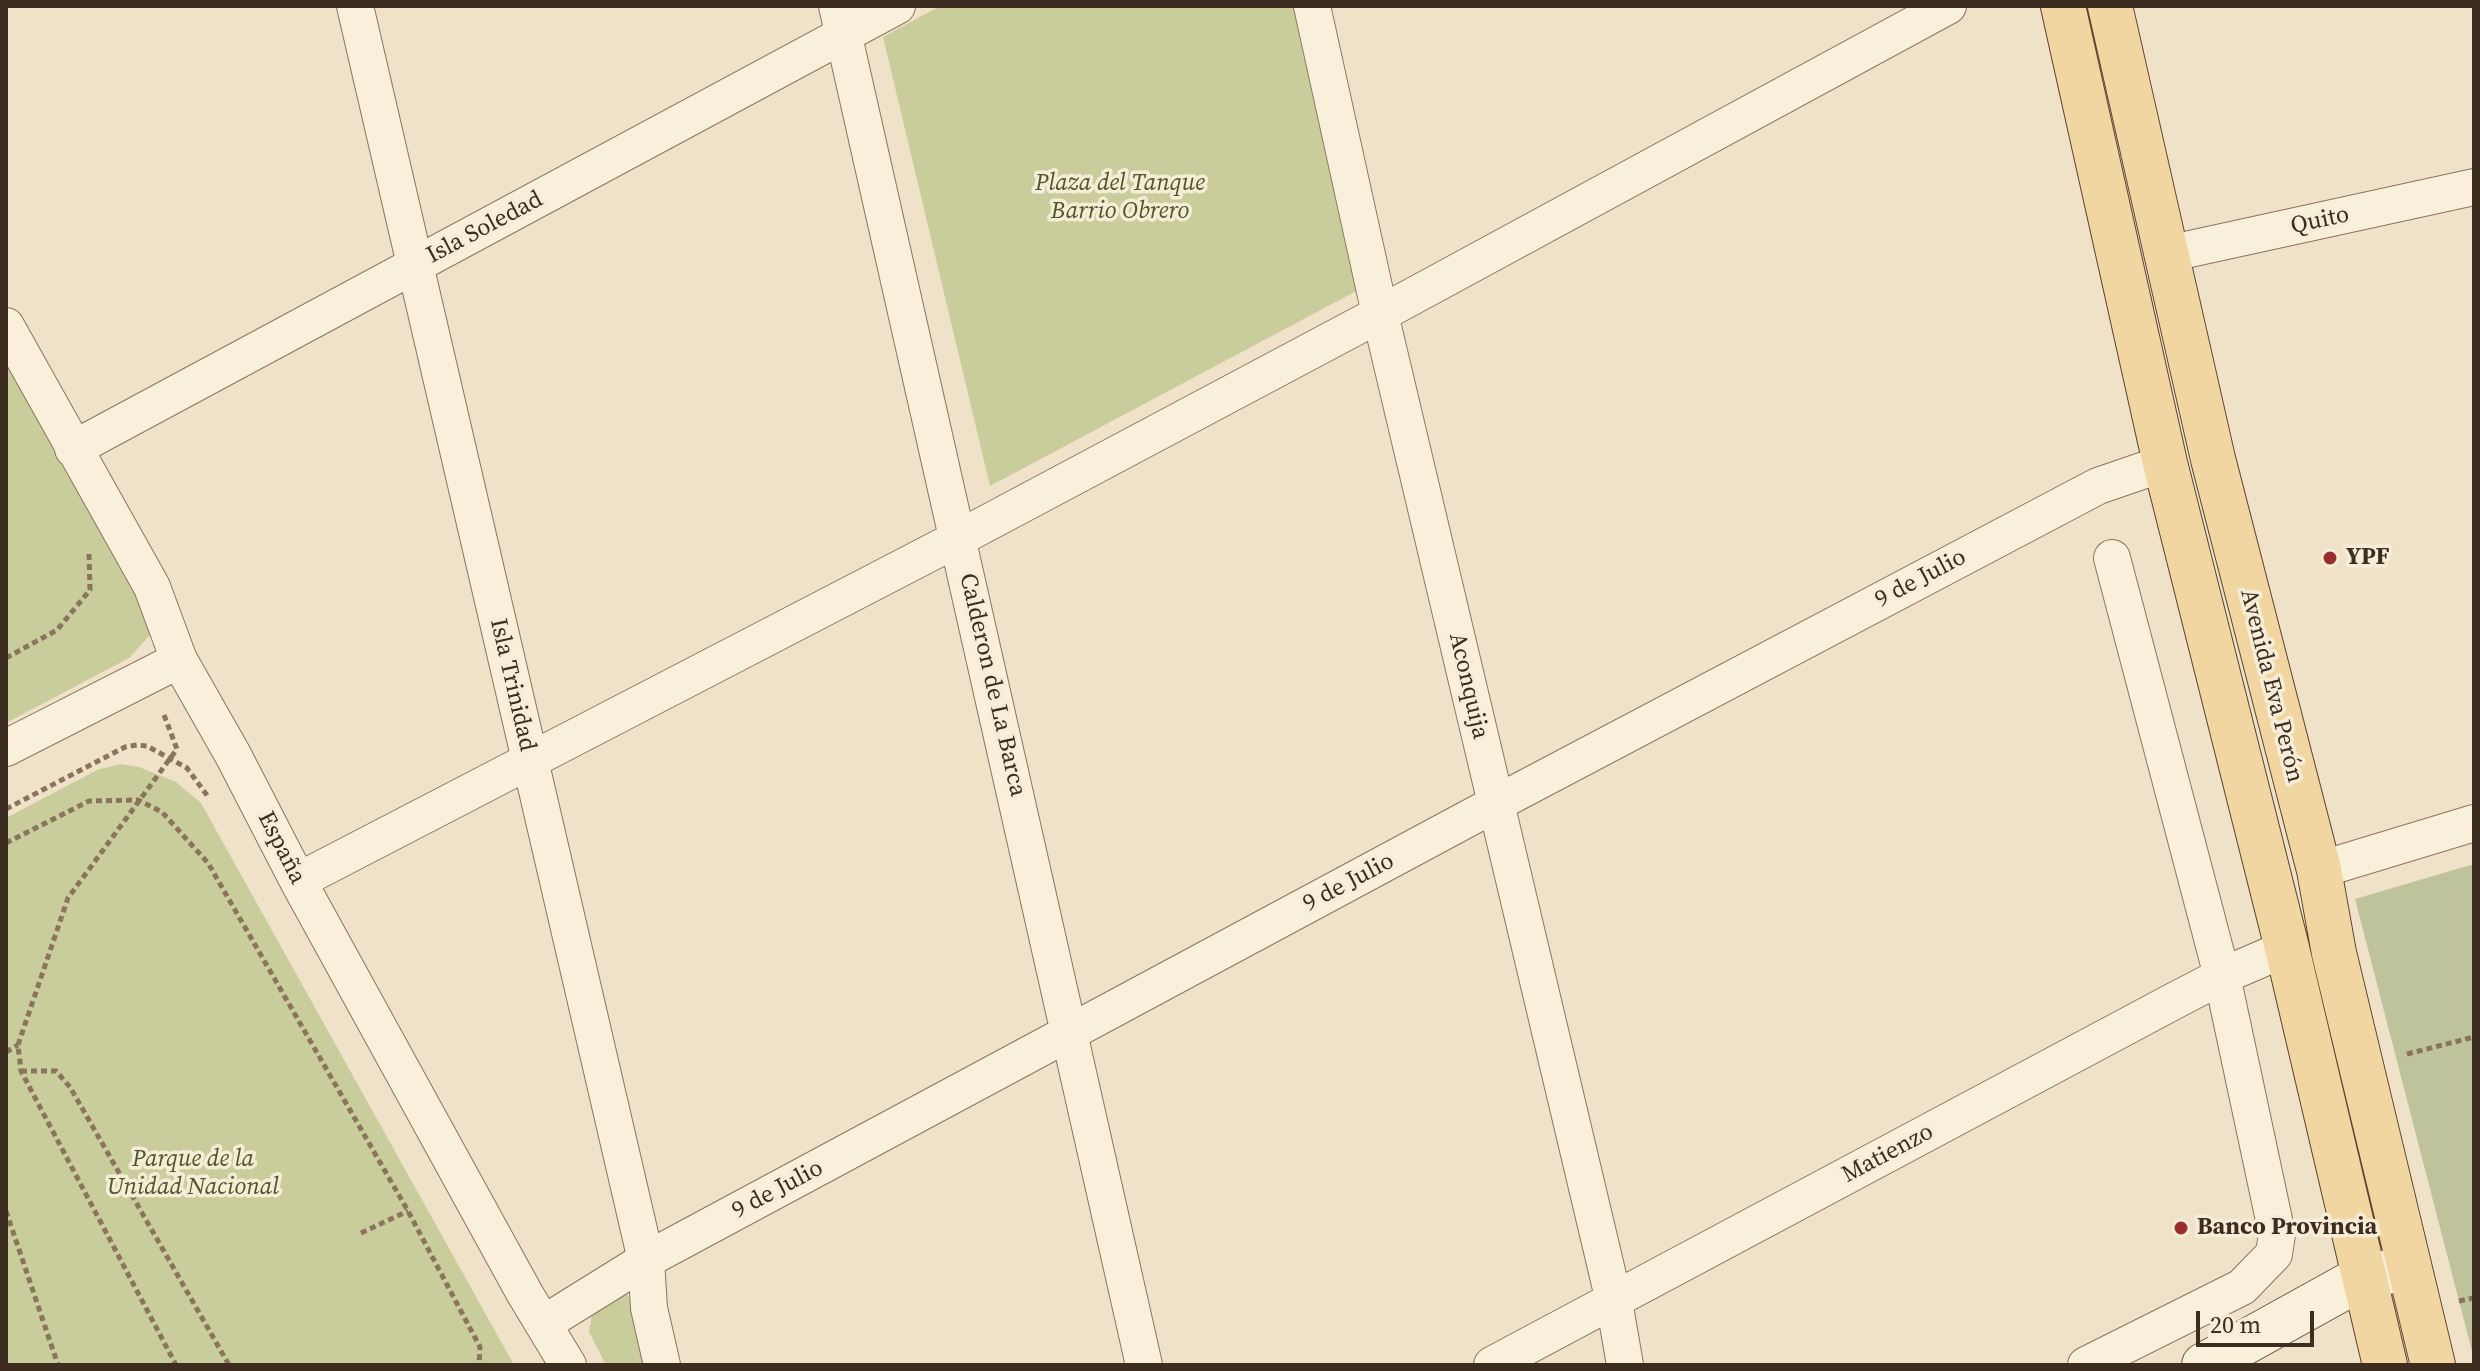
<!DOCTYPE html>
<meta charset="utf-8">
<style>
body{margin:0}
#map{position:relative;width:2480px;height:1371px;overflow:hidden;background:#efe2c8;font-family:"Source Serif 4",serif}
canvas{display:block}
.frame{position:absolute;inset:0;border:8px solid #3c2d20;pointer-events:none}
.scale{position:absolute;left:2196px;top:1311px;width:118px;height:36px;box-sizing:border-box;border:4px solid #3c2d20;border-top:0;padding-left:10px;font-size:24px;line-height:28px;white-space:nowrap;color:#3c2d20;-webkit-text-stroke:6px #f6edd8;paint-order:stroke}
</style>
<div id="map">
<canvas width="2480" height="1371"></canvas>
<div class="frame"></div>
<div class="scale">20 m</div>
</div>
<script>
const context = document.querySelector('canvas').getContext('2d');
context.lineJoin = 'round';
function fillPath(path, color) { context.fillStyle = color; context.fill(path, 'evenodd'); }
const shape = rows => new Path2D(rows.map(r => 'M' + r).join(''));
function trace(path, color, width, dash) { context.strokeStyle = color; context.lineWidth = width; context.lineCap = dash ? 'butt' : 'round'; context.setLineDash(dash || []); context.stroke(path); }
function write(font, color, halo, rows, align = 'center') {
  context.font = font + ' "Source Serif 4",serif'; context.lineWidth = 7; context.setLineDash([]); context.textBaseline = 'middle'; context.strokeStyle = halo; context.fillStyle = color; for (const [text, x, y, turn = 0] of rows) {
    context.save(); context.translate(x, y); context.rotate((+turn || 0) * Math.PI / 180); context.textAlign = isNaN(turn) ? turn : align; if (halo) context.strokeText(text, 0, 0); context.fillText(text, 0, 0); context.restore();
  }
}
fillPath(shape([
 [940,6,1299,6,1362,288,990,486,883,37],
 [6,344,156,612,152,633,129,658,6,723],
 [120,764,139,767,176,782,201,803,514,1365,6,1365,6,818,97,770],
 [627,1294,633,1305,648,1365,606,1365,589,1332,593,1308,611,1295]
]), '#c9cd9c');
fillPath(shape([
 [2474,864,2474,1359,2355,899]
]), '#bfc39b');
const minor = shape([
 [355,6,646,1260,649,1308,662,1365],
 [837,6,1144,1365],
 [1312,6,1380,314,1614,1301,1625,1365],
 [2167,254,2474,187],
 [6,326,152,587,179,660,233,755,298,881,525,1294,568,1365],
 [73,449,897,6],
 [6,748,179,660],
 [2319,870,2474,823],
 [298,881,959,538,1380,314,1948,6],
 [543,1324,646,1260,1497,803,2098,486,2165,463],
 [1492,1365,2174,1001,2222,976,2287,948],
 [2086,1365,2242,1287,2274,1254,2277,1234,2222,976,2112,558]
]);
const secondary = shape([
 [2204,1365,2363,1277,2398,1270]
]);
const primary = shape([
 [2063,6,2165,463,2287,948,2385,1365],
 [2110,6,2213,459,2319,870,2334,953,2433,1365]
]);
trace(minor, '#8b745d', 38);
trace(secondary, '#6d5540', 46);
trace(primary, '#594331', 46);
trace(shape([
 [6,658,57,630,90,590,89,553],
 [164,715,177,749,68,898,18,1045,21,1071,176,1365],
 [6,809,125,747,137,745,147,746,187,768,209,798],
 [6,843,89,801,138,800,162,812,208,863,408,1211,480,1347,479,1365],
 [6,1052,18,1045],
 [2407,1054,2474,1037],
 [21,1071,56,1071,70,1087,229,1365],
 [6,1211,58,1365],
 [361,1233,408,1211],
 [2459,1301,2474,1298]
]), '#8b745d', 5, [6, 4]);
trace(minor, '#f9f0dc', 36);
trace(secondary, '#f9f0dc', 44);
trace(primary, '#f1d6a1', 44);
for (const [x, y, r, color] of [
 [2330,558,8,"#9b2d31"],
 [2181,1228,8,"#9b2d31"]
]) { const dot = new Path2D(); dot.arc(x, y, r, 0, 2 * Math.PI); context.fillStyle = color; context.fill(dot); trace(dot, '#f6edd8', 3); }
write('italic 24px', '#4d5827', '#f6edd8', [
 ["Plaza del Tanque",1120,184],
 ["Barrio Obrero",1120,212],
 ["Parque de la",193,1160],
 ["Unidad Nacional",193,1188]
]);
write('24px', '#3c2d20', '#f6edd8', [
 ["Quito",2320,221,-12],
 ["Isla Soledad",485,228,-28],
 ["9 de Julio",1921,579,-28],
 ["Isla Trinidad",512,685,77],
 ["Calderon de La Barca",992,685,77],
 ["Aconquija",1468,686,77],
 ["Avenida Eva Perón",2271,686,76],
 ["España",281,848,63],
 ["9 de Julio",1349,883,-28],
 ["Matienzo",1888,1154,-28],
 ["9 de Julio",778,1190,-28]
]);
write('bold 24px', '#3c2d20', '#f6edd8', [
 ["YPF",2346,558],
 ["Banco Provincia",2197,1228]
], 'left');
</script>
